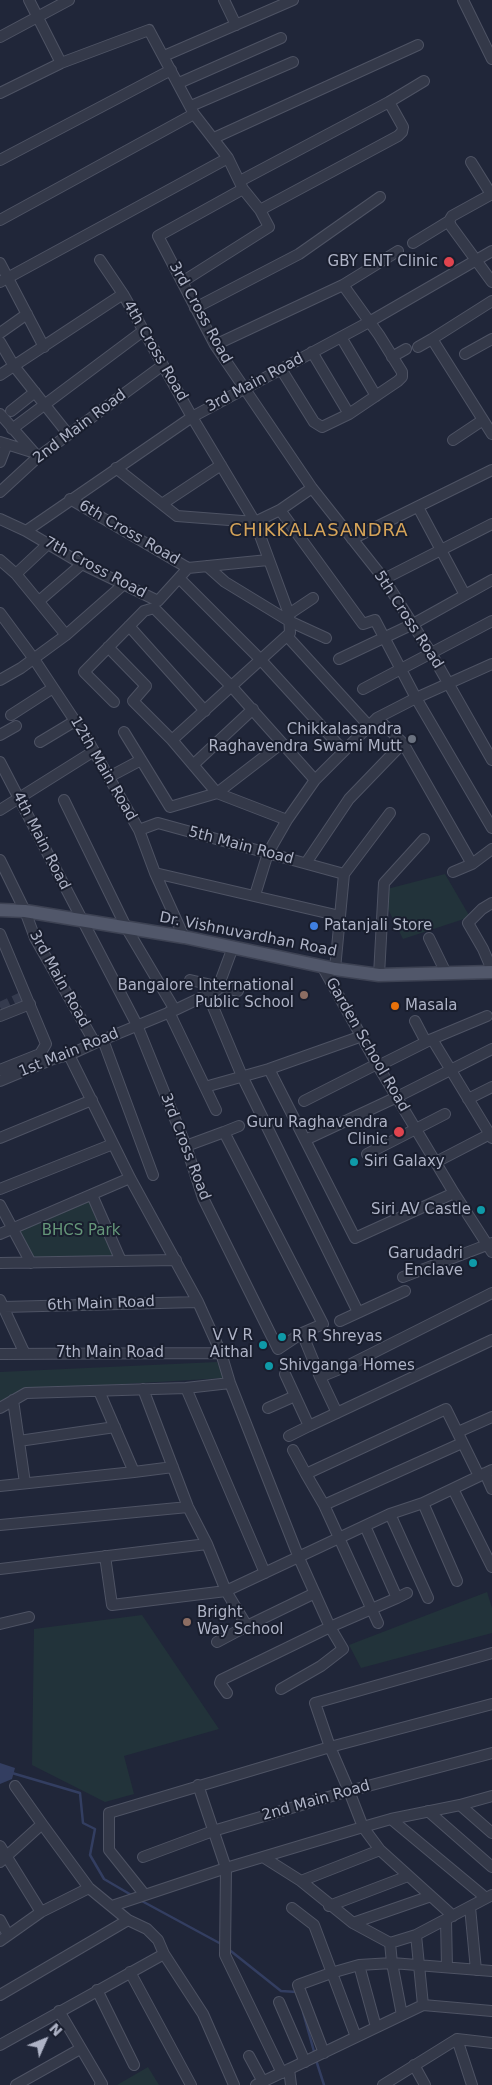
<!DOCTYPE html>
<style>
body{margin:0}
#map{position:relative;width:492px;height:2085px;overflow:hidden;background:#202639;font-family:"DejaVu Sans",sans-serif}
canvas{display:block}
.north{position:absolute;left:20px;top:2015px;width:50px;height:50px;-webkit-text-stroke:4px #191e2e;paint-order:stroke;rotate:46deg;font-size:14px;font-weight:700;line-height:20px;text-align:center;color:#aeb3c6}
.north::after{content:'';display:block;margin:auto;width:18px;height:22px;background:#aeb3c6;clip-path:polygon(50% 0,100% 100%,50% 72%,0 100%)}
</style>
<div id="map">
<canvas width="492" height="2085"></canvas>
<div class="north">N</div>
</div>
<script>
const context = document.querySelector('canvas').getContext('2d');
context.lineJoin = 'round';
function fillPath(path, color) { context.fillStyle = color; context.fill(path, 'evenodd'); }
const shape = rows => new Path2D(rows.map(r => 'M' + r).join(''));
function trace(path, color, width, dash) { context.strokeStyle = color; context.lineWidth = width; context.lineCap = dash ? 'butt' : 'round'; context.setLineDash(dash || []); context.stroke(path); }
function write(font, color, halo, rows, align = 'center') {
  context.font = font + ' "DejaVu Sans",sans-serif'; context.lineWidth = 4; context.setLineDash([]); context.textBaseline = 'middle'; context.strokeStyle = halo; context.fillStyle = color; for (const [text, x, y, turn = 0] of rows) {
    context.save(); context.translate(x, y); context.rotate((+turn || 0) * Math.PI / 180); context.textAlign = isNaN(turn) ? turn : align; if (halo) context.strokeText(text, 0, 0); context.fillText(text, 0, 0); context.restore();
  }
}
fillPath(shape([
 [445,874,470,917,403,939,385,903,387,889],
 [95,1198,121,1256,33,1259,16,1230],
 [217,1362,224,1378,24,1390,0,1403,0,1372],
 [487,1592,492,1608,492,1633,361,1668,349,1645],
 [142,1615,219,1729,124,1756,134,1794,105,1802,32,1765,34,1629],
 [148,2067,159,2085,117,2085]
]), '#22333a');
fillPath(shape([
 [0,1763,15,1768,12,1779,0,1784]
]), '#333e61');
trace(shape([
 [12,1773,80,1793,83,1823,95,1829,90,1855,104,1879,133,1896],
 [140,1900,223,1945],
 [227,1948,281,1991,297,1992],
 [303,2012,315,2055],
 [316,2060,324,2085]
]), '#333e61', 2.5);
trace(shape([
 [0,1007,26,995]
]), '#353b4e', 10, [10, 5]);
const minor = shape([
 [29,0,61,63],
 [224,0,236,25],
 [463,0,492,59],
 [0,37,69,0],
 [164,56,293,0],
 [179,83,281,38],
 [0,93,61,63,149,30,194,114,228,158,243,189,260,210,269,227,182,282],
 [191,106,293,62],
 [214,138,418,45],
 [0,160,171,70],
 [471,162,491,194],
 [240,181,389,102,424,81],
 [243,189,158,236,215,345,312,488,384,579,431,653,492,760],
 [492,194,452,216,449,221,451,226,492,282],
 [260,210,398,136,402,132,403,127,389,102],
 [0,220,194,114],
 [413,243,449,221],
 [100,260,123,294,192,417,255,522,289,614,290,633,172,740],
 [0,263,44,347],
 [0,282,228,158],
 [343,285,398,251],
 [492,301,432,339,492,434],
 [195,308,299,254,380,197],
 [0,333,27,314],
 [341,337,376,396],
 [0,342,14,366,68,434],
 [215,345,343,285,379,335,402,372,402,377,398,381,349,414,322,427,314,422,281,369],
 [418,347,432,339],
 [312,352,349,414],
 [465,354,492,339],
 [392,357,406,349],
 [0,375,123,294],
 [11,411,35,392],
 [0,414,38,457],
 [12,429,143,331],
 [453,440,483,420],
 [0,442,32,452],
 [0,462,7,444],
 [116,468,177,516,255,522,280,510,312,488],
 [0,492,38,457,163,365],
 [70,499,188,568],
 [162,504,221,465],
 [418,507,465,595],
 [280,510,363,624,375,620,416,698,492,828],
 [0,519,26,531,82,564,158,601,188,568,268,560],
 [26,531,192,417,369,322,492,251],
 [352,539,492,470],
 [0,560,16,574,66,635],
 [207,566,225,582,289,621,326,638],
 [16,574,49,543],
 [179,578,261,660,344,751],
 [384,579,492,524],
 [39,601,82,564],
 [0,613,34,659,87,739,139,830,155,873,184,937],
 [289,614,313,598],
 [129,626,205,711],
 [287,636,369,726],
 [108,647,146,686,133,701,172,740,217,793,287,820],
 [339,659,413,624,492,580],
 [0,680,21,668,66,635,124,584],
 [363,689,492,621],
 [114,702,84,672,144,611,154,608,232,687,315,780],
 [11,715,53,688],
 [377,718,403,743,472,864,492,849],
 [124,732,170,807,217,793,282,743],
 [0,735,16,726],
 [40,742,75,721],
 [0,762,137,1025,186,1146,203,1198,278,1349,302,1333,323,1324,224,1132,186,1146],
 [193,765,253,709],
 [109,777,141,760],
 [64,800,127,929,175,1010],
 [0,810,94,751],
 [139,830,158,823,344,874],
 [0,860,25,911,35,938,95,1043],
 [306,863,349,799,403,743],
 [453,872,472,864],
 [155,873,340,916],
 [255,895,268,853,287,820,315,780,377,718,416,698,492,664],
 [492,903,482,909,468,923,483,949,492,970],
 [0,934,46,1044,40,1054,0,1070],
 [429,938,446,973],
 [322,966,378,1066,454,1193,492,1252],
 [335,969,344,874,390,813],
 [379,975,384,883,424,839],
 [190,980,238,991],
 [208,995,242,1076,358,1312],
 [169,1012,216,1110],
 [0,1016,30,1004],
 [415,1021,426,1042],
 [432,1039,492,1138],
 [103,1040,153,1175],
 [69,1055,130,1178,198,1302,221,1353,230,1383,299,1558,330,1627,343,1649,321,1666,281,1689],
 [378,1066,432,1039,487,1016],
 [269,1069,355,1238,454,1193],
 [0,1081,53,1059,69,1055,95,1043,175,1010,217,990,233,947],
 [205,1087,269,1069,362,1036],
 [468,1099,492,1087],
 [304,1101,377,1064],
 [224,1132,239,1126],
 [0,1138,92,1100],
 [305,1140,397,1097,492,1049],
 [367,1154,445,1114],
 [436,1162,490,1134],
 [0,1189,113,1144],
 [92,1195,121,1261],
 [0,1205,31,1263],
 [0,1234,130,1178],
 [0,1263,176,1260],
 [403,1277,492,1243],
 [0,1300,25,1354],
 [3,1307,198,1302],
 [340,1321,405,1291],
 [302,1333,320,1377,347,1366,492,1293],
 [0,1354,221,1353],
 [285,1374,309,1426,492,1340],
 [320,1377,337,1413],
 [186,1388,265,1573],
 [143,1389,188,1507,207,1544],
 [13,1400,25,1483],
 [0,1408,26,1393,186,1388,230,1383],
 [268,1408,295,1396],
 [458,1432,492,1417],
 [289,1436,309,1426],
 [19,1441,115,1427],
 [293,1450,306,1474],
 [134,1472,173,1467],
 [485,1473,492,1489],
 [0,1486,134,1472,99,1391],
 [453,1489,492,1567],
 [423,1503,457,1581],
 [324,1505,462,1443],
 [390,1514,428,1598],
 [0,1525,188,1507],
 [105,1556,112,1605,226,1591,247,1626,315,1593],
 [0,1569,207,1544,226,1591,390,1514,423,1503,492,1470],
 [397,1598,407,1593],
 [378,1623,324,1505,306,1474,446,1409,479,1476],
 [0,1624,29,1617],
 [217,1642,247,1626],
 [227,1693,220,1683,221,1680,330,1627,397,1598,365,1526],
 [198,1785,226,1868,225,1955,282,2073],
 [15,1786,42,1824],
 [460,1805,492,1833],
 [428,1811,492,1867],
 [391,1819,486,1898],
 [0,1846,41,1912],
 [143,1857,213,1831,349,1791,492,1753],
 [263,1857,301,1881,353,1923,390,1943,416,1935,492,1895],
 [0,1862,42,1824,89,1888,41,1912,0,1941],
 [301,1881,380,1850],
 [89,1888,128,1920,147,1929,158,1940,164,1954],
 [145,1895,109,1850,109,1813,330,1747,492,1704],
 [112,1906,226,1868,363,1827,391,1819,460,1805,492,1796],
 [329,1906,408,1876],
 [470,1907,476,1970],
 [292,1908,314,1925,356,2037],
 [453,1916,380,1850,363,1827,349,1791,330,1747,315,1703,492,1653],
 [0,1920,8,1935],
 [446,1920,447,1967],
 [353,1923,431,1896],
 [416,1935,423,2005],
 [390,1943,392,1963,402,2015],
 [359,1965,376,2027],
 [130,1972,191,2085],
 [97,1990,134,2065],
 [0,1995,128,1920],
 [279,2002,305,2062],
 [59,2011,102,2084,100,2085],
 [457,2039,472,2085],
 [457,2039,492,2043],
 [0,2045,164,1954,203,2014,234,2085],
 [324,2053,298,1985,331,1973,359,1965,392,1963,492,1971],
 [249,2056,263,2082],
 [414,2065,425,2085],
 [289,2069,291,2085],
 [16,2085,80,2049],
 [256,2085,423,2005,492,2011],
 [383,2085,457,2039]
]);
const major = shape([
 [0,910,25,911,184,937,335,969,379,975,492,972]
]);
trace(minor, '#4e5364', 12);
trace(major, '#3d4253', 15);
trace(minor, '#343949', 10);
trace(major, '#51576a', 12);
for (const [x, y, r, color] of [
 [449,262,6,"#e0444e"],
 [412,739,5,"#6b7280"],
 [314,926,5,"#3f7fe0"],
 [304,995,5,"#8d6e63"],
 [395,1006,5,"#e8710a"],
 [399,1132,6,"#e0444e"],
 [354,1162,5,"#0f9aa8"],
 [481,1210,5,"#0f9aa8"],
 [473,1263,5,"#0f9aa8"],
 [282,1337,5,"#0f9aa8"],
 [263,1345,5,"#0f9aa8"],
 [269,1366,5,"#0f9aa8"],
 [187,1622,5,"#8d6e63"]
]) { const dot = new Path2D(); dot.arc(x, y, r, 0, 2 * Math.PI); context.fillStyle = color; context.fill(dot); trace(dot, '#191e2e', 2); }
write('15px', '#aeb3c6', '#191e2e', [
 ["GBY ENT Clinic",438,262],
 ["Chikkalasandra",402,730],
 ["Raghavendra Swami Mutt",402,747],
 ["Patanjali Store",324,926,"left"],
 ["Bangalore International",294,986],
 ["Public School",294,1003],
 ["Masala",405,1006,"left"],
 ["Guru Raghavendra",388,1123],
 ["Clinic",388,1140],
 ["Siri Galaxy",364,1162,"left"],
 ["Siri AV Castle",471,1210],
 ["Garudadri",463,1254],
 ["Enclave",463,1271],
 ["V V R",253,1336],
 ["Aithal",253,1353],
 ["R R Shreyas",292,1337,"left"],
 ["Shivganga Homes",279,1366,"left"],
 ["Bright",197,1613,"left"],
 ["Way School",197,1630,"left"]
], 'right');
write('15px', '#aeb3c6', '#191e2e', [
 ["3rd Cross Road",200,313,61],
 ["4th Cross Road",155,351,60],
 ["3rd Main Road",255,383,-28],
 ["2nd Main Road",80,427,-37],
 ["6th Cross Road",129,533,30],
 ["7th Cross Road",95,568,28],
 ["5th Cross Road",408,620,57],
 ["12th Main Road",103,769,60],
 ["4th Main Road",41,841,63],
 ["5th Main Road",241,846,15],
 ["Dr. Vishnuvardhan Road",248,935,11],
 ["3rd Main Road",59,979,61],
 ["Garden School Road",367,1045,60],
 ["1st Main Road",69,1053,-22],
 ["3rd Cross Road",185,1147,69],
 ["6th Main Road",101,1304,-2],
 ["7th Main Road",110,1353],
 ["2nd Main Road",316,1801,-16]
]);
write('15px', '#659779', '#191e2e', [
 ["BHCS Park",81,1231]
]);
context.letterSpacing = '1px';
write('18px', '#d6a459', '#191e2e', [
 ["CHIKKALASANDRA",319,531]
]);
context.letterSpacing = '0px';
</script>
